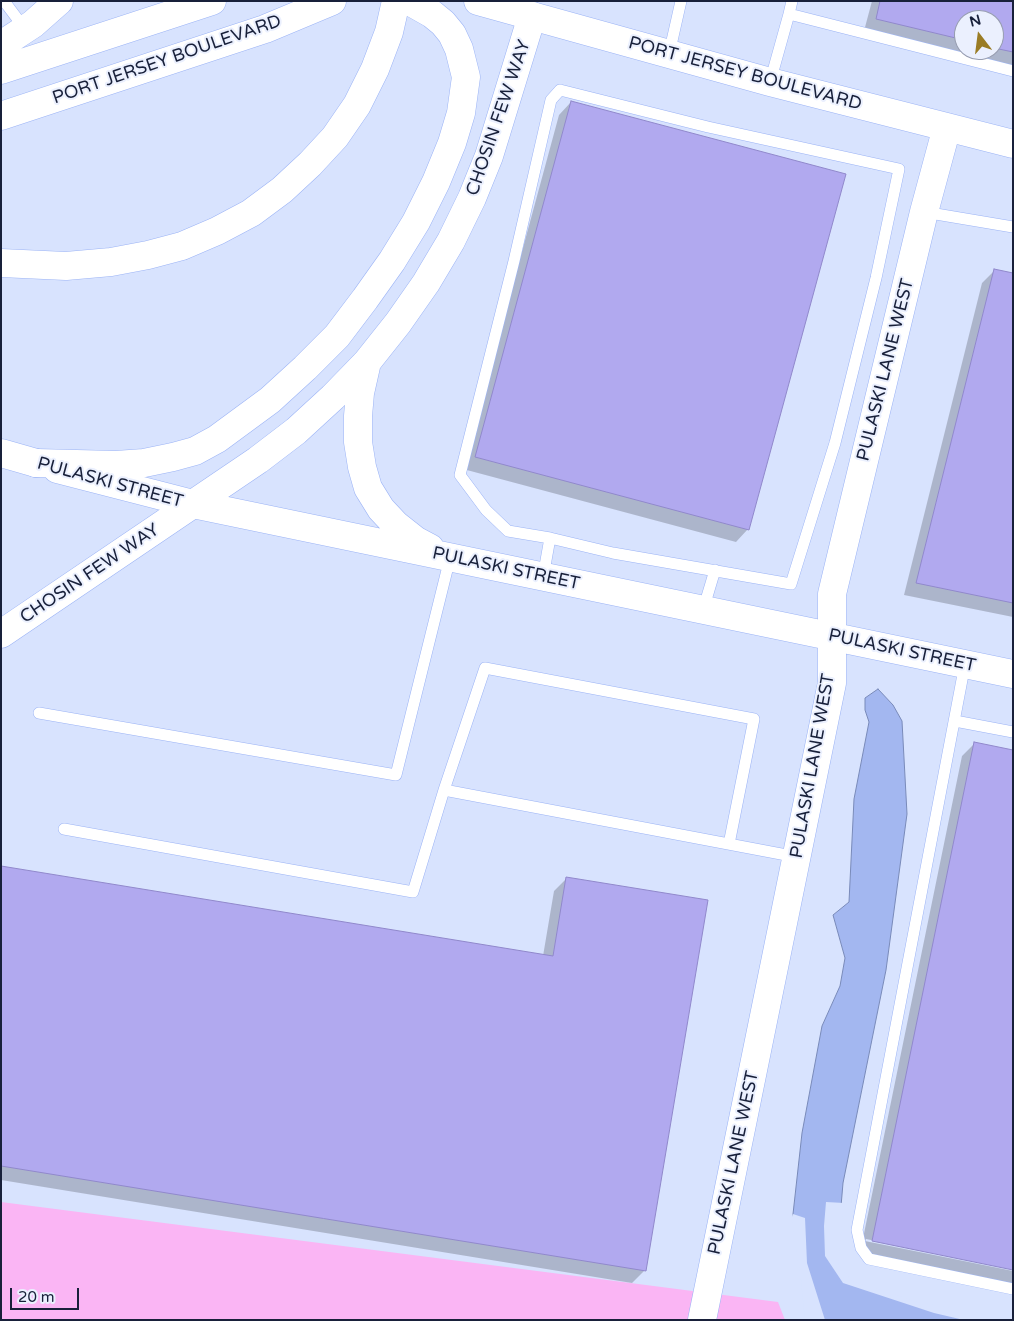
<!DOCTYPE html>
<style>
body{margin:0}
#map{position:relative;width:1014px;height:1321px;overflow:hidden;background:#d8e3fe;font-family:"Varela Round",sans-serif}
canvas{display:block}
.frame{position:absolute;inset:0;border:2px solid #18203a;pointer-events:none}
.north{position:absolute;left:954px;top:10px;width:50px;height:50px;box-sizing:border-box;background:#ebf0fe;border:1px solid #979db0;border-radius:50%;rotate:345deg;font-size:14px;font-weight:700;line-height:20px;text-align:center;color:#18203a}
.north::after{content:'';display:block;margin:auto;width:18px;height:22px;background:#9a7c25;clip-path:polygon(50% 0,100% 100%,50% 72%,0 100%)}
.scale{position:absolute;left:10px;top:1288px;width:69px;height:22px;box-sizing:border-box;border:2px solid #18203a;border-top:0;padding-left:6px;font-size:15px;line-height:18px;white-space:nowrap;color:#18203a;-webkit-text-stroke:4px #ebf0fe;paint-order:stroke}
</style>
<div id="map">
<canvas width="1014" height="1321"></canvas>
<div class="frame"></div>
<div class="north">N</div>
<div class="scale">20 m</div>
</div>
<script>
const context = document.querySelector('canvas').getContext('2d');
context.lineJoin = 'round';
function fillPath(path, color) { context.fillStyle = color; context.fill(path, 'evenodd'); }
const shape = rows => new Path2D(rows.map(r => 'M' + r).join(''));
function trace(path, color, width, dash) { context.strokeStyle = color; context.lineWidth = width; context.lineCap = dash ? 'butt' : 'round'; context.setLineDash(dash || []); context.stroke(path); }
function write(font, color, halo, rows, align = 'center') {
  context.font = font + ' "Varela Round",sans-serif'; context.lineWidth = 4; context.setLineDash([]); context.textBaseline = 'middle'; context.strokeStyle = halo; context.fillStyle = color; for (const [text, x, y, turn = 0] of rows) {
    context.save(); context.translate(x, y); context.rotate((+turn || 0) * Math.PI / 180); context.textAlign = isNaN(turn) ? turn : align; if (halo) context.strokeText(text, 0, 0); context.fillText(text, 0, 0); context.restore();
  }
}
fillPath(shape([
 [1,1202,778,1302,785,1320,1,1320]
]), '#fab5f4');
const water = shape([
 [878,689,893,705,902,721,907,814,886,970,843,1183,836,1265,851,1283,910,1302,997,1320,808,1320,804,1279,793,1214,802,1133,822,1026,840,986,845,958,833,915,849,902,854,799,869,722,865,710,865,698,878,689]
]);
fillPath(water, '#a3b7f0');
trace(water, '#798ab9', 1);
fillPath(shape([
 [826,1202,844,1203,838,1264,852,1281,911,1300,998,1317,1000,1320,964,1320,934,1313,843,1283,825,1256,824,1226],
 [793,1214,805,1218,807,1263,825,1320,805,1320,801,1280,792,1222]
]), '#d8e3fe');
fillPath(shape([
 [872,1,1013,1,1013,67,864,31],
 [964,20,994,20,994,50,964,50],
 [571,102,748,529,736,542,463,469,559,115],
 [995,270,1013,275,1013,617,904,595,982,283],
 [974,744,1013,1268,866,1239,865,1241,1013,1271,1013,1284,860,1253,962,756],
 [1,867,543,956,554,891,567,878,706,901,644,1271,632,1283,1,1180]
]), '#0003');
const building = shape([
 [880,1,1013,1,1013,52,994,48,994,20,964,20,964,40,876,19,880,1],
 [571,101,846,174,749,530,475,457,571,101],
 [994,269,1013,273,1013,603,916,583,994,269],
 [974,742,1013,750,1013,1270,872,1241,974,742],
 [1,866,553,956,566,877,708,900,646,1271,1,1166,1,866]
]);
fillPath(building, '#b1a9ef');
trace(building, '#9088cb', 1);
const service = shape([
 [4,1,25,29],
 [792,1,789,14,1013,71],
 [669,54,681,1],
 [770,82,789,14],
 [560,90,708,127,899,169,876,278,835,443,791,584,613,553,550,538,508,531,486,510,460,475,514,261,551,100,560,90],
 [924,212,1013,227],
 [543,577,550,538],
 [703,610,715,570],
 [965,664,857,1230,861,1248,869,1259,1013,1289],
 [39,713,396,775,450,558],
 [955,721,1013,732],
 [64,829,413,892,444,790],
 [729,844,754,719,485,668,444,790,797,857]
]);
const tertiary = shape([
 [367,362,360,393,358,416,358,442,362,467,368,488,381,509,396,525,415,540,430,548],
 [57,469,193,504,1013,674],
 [1,634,258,460,296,431,333,397,367,362,398,323,426,283,451,241,472,198,489,156,532,16,770,82,1013,144],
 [702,1320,832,683,832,594,924,212,947,127]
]);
const trunk = shape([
 [1,453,36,463]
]);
const motorway = shape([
 [478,1,532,16],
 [1,45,33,24,59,1],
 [1,70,212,1],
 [1,116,265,29,332,1],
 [1,263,66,266,111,262,148,255,182,246,217,231,251,213,282,190,310,164,335,137,357,105,375,69,389,32,396,1],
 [36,463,116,465,144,463,173,457,195,451,217,439,270,400,305,368,337,336,365,299,392,261,416,222,436,182,452,143,461,113,466,77,459,49,452,34,443,23,432,14,409,1]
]);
trace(service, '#9bb3f5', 12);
trace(tertiary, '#9bb3f5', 29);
trace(trunk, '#9bb3f5', 29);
trace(motorway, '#9bb3f5', 29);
trace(service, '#fff', 11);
trace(tertiary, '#fff', 28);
trace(trunk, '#fff', 28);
trace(motorway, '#fff', 28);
write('18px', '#18203a', '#ebf0fe', [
 ["PORT JERSEY BOULEVARD",167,60,-19],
 ["PORT JERSEY BOULEVARD",745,74,15],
 ["CHOSIN FEW WAY",499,118,-71],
 ["PULASKI LANE WEST",886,370,-76],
 ["PULASKI STREET",110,483,15],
 ["PULASKI STREET",506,569,12],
 ["CHOSIN FEW WAY",90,574,-34],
 ["PULASKI STREET",902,651,12],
 ["PULASKI LANE WEST",813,766,-80],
 ["PULASKI LANE WEST",734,1163,-78]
]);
</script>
